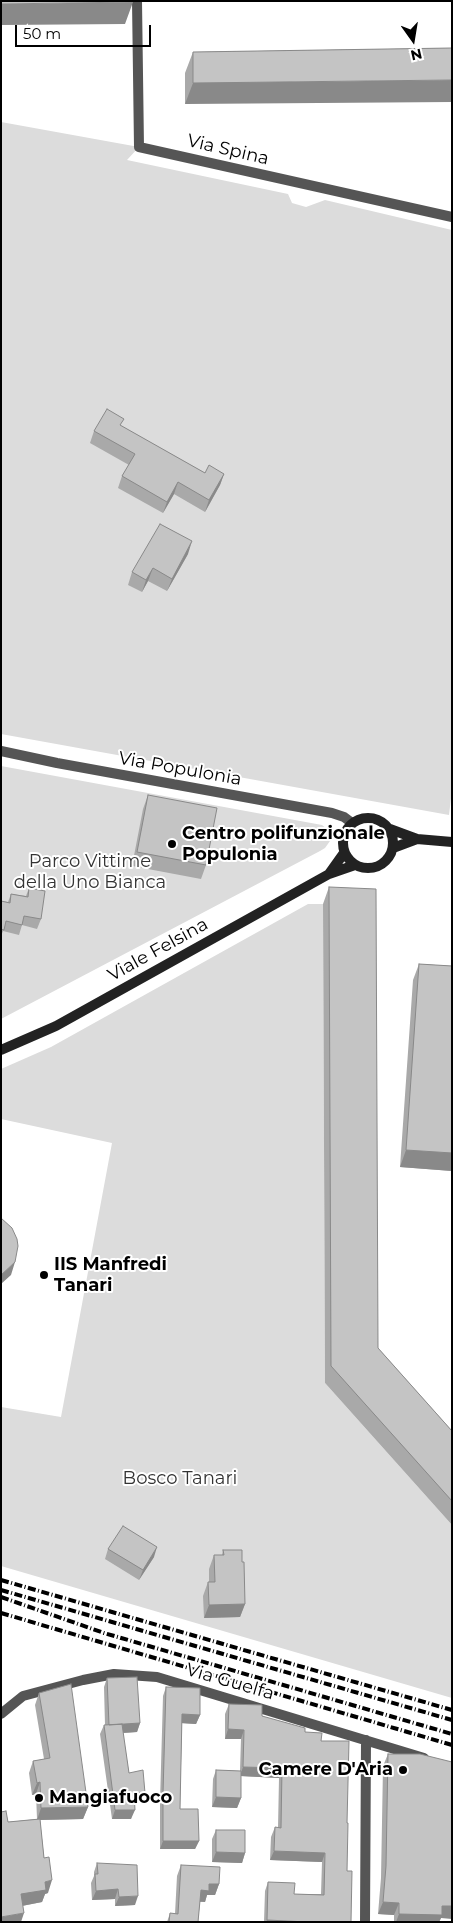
<!DOCTYPE html>
<style>
body{margin:0}
#map{position:relative;width:453px;height:1923px;overflow:hidden;background:#fff;font-family:Montserrat,sans-serif}
canvas{display:block}
.frame{position:absolute;inset:0;border:2px solid #000;pointer-events:none}
.north{position:absolute;left:388px;top:15px;width:50px;height:50px;-webkit-text-stroke:4px #fff;paint-order:stroke;rotate:167deg;font-size:14px;font-weight:700;line-height:20px;text-align:center;color:#000}
.north::after{content:'';display:block;margin:auto;width:18px;height:22px;background:#000;clip-path:polygon(50% 0,100% 100%,50% 72%,0 100%)}
.scale{position:absolute;left:15px;top:25px;width:136px;height:22px;box-sizing:border-box;border:2px solid #000;border-top:0;padding-left:6px;font-size:15px;line-height:18px;white-space:nowrap;color:#000;-webkit-text-stroke:4px #fff;paint-order:stroke}
</style>
<div id="map">
<canvas width="453" height="1923"></canvas>
<div class="frame"></div>
<div class="north">N</div>
<div class="scale">50 m</div>
</div>
<script>
const context = document.querySelector('canvas').getContext('2d');
context.lineJoin = 'round';
function fillPath(path, color) { context.fillStyle = color; context.fill(path, 'evenodd'); }
const shape = rows => new Path2D(rows.map(r => 'M' + r).join(''));
function trace(path, color, width, dash) { context.strokeStyle = color; context.lineWidth = width; context.lineCap = dash ? 'butt' : 'round'; context.setLineDash(dash || []); context.stroke(path); }
function write(font, color, halo, rows, align = 'center') {
  context.font = font + ' Montserrat,sans-serif'; context.lineWidth = 4; context.setLineDash([]); context.textBaseline = 'middle'; context.strokeStyle = halo; context.fillStyle = color; for (const [text, x, y, turn = 0] of rows) {
    context.save(); context.translate(x, y); context.rotate((+turn || 0) * Math.PI / 180); context.textAlign = isNaN(turn) ? turn : align; if (halo) context.strokeText(text, 0, 0); context.fillText(text, 0, 0); context.restore();
  }
}
fillPath(shape([
 [1,122,139,147,127,160,288,194,292,203,306,207,325,200,452,230,452,790,449,815,1,734],
 [1,766,322,825,327,829,330,841,325,848,320,851,1,1019],
 [308,904,323,904,325,1383,452,1525,452,1698,1,1566,1,1407,61,1417,112,1143,1,1119,1,1069,51,1047]
]), '#dcdcdc');
trace(shape([
 [137,1,139,147,452,217],
 [1,751,57,763,332,813,344,817,352,823],
 [1,1714,23,1696,83,1680,114,1674,157,1677,424,1758],
 [365,1922,366,1740]
]), '#555', 10);
trace(shape([
 '343 843a25 25 0 1 1 50 0a25 25 0 1 1-50 0Z',
 [390,829,417,839,452,842],
 [393,848,417,839],
 [329,874,344,853],
 [1,1050,56,1026,329,874,355,865]
]), '#222', 10);
trace(shape([
 [1,1580,452,1710],
 [1,1590,452,1720],
 [1,1597,104,1633,452,1734],
 [1,1613,452,1745]
]), '#000', 4, [8, 2.5, 1, 2.5]);
fillPath(shape([
 [452,48,185,104,185,73,193,52],
 [121,426,205,473,224,474,220,485,205,512,174,494,163,513,118,488,122,476,129,465,90,443,94,431],
 [188,554,167,591,148,581,142,592,128,585,132,572],
 [148,795,206,865,201,879,132,866,143,809],
 [329,887,378,1348,452,1431,452,1525,325,1383,323,904],
 [29,888,41,919,37,929,22,925,19,935,3,931,1,936,1,901,8,902,11,894,26,896],
 [419,964,452,966,452,1171,400,1167,413,980],
 [108,1549,154,1557,139,1580,105,1559],
 [223,1550,242,1562,245,1604,240,1617,204,1618,203,1596,208,1582,209,1582,209,1569,214,1555,222,1555],
 [107,1678,140,1723,137,1732,123,1733,129,1773,141,1802,134,1802,131,1819,112,1819,100,1734,104,1725,105,1725,104,1687],
 [166,1687,200,1715,196,1724,182,1723,180,1809,199,1841,195,1849,160,1849,160,1802,163,1696],
 [39,1693,88,1807,83,1819,40,1820,48,1893,45,1894,42,1902,22,1906,8,1822,37,1819,36,1794,32,1795,29,1773,33,1761,44,1759,35,1705],
 [229,1704,305,1732,321,1741,347,1823,347,1871,351,1922,264,1922,265,1891,268,1882,294,1894,321,1894,322,1862,270,1860,271,1837,275,1827,278,1828,279,1778,241,1776,241,1798,237,1808,212,1807,213,1779,216,1770,240,1771,241,1739,225,1739,225,1714],
 [388,1754,441,1918,439,1922,394,1922,394,1915,378,1914,381,1878,383,1766],
 [216,1830,245,1853,242,1863,212,1862,212,1839],
 [97,1863,135,1905,115,1906,115,1899,92,1900,91,1883,94,1876,94,1872],
 [181,1865,219,1884,215,1895,207,1895,205,1902,200,1902,198,1922,167,1922,170,1913,175,1914,177,1876]
]), '#a9a9a9');
fillPath(shape([
 [133,2,125,24,1,25,1,4],
 [452,80,452,102,185,104,193,83],
 [224,474,220,485,205,512,209,500],
 [178,482,174,494,163,513,167,502],
 [192,541,188,554,167,591,172,579],
 [153,568,148,581,142,592,146,580],
 [406,1150,452,1153,452,1171,400,1167],
 [15,1262,11,1275,1,1284,1,1275],
 [157,1547,154,1557,139,1580,143,1570],
 [245,1604,240,1617,204,1618,209,1605],
 [182,1714,200,1715,196,1724,179,1723],
 [140,1723,137,1732,106,1734,109,1725],
 [228,1729,244,1730,241,1739,225,1739],
 [243,1767,282,1768,279,1778,240,1776],
 [40,1782,36,1794,32,1795,37,1783],
 [134,1792,145,1793,141,1802,131,1802],
 [216,1797,241,1798,237,1808,212,1807],
 [88,1807,83,1819,37,1820,41,1808],
 [115,1810,135,1810,131,1819,112,1819],
 [163,1841,199,1841,195,1849,160,1849],
 [274,1851,325,1853,322,1862,270,1860],
 [216,1852,245,1853,242,1863,212,1862],
 [52,1880,48,1893,45,1894,42,1902,16,1907,21,1894,45,1882],
 [209,1884,219,1884,215,1895,207,1895,205,1902,197,1901,201,1890],
 [118,1889,115,1899,92,1900,96,1891],
 [138,1896,135,1905,115,1906,119,1897],
 [383,1902,399,1903,394,1915,378,1914],
 [442,1906,452,1906,452,1919,441,1918,439,1922,396,1922,399,1914],
 [24,1913,21,1922,1,1922,1,1917],
 [267,1920,307,1922,266,1922]
]), '#898989');
const building = shape([
 [1,1,133,1,133,2,1,4,1,1],
 [452,48,452,80,193,83,193,52,452,48],
 [107,409,124,419,120,425,205,473,209,465,224,474,209,500,178,482,167,502,122,476,135,454,94,431,107,409],
 [160,524,192,541,172,579,153,568,146,580,132,572,160,524],
 [148,795,217,808,206,865,137,852,148,795],
 [329,887,376,889,378,1348,452,1431,452,1501,331,1366,329,887],
 [29,888,45,891,41,919,24,916,22,925,6,921,4,930,1,929,1,901,10,903,11,894,28,897,29,888],
 [419,964,452,966,452,1153,406,1150,419,964],
 [1,1218,12,1228,17,1239,18,1246,15,1262,1,1275,1,1218],
 [123,1526,157,1547,143,1570,108,1549,123,1526],
 [223,1550,242,1550,242,1562,244,1562,245,1604,209,1605,208,1582,215,1582,214,1555,224,1555,223,1550],
 [137,1677,140,1723,109,1725,107,1678,137,1677],
 [71,1684,88,1807,41,1808,40,1782,37,1783,33,1761,50,1758,39,1693,71,1684],
 [166,1687,200,1688,200,1715,182,1714,180,1809,198,1809,199,1841,163,1841,163,1793,166,1687],
 [229,1704,262,1705,262,1716,305,1728,305,1732,322,1733,321,1741,349,1741,347,1823,348,1823,347,1871,352,1871,351,1922,307,1922,267,1920,268,1882,295,1883,294,1894,324,1895,325,1853,274,1851,275,1827,281,1828,282,1768,243,1767,244,1730,228,1729,229,1704],
 [122,1724,129,1773,143,1770,145,1793,134,1792,135,1810,115,1810,104,1725,122,1724],
 [388,1754,420,1754,452,1762,452,1906,442,1906,442,1915,399,1914,399,1903,383,1902,386,1866,388,1754],
 [216,1770,241,1771,241,1798,216,1797,216,1770],
 [6,1811,8,1822,40,1819,44,1858,49,1857,52,1880,45,1882,46,1890,21,1894,24,1913,1,1917,1,1812,6,1811],
 [216,1830,245,1830,245,1853,216,1852,216,1830],
 [97,1863,137,1865,138,1896,119,1897,118,1889,96,1891,95,1874,98,1874,97,1863],
 [181,1865,220,1867,219,1884,209,1884,209,1891,201,1890,198,1922,169,1922,170,1913,178,1914,181,1865]
]);
fillPath(building, '#c4c4c4');
trace(building, '#898989', 1);
for (const [x, y, r, color] of [
 [172,844,5,"#000"],
 [44,1275,5,"#000"],
 [403,1770,5,"#000"],
 [39,1798,5,"#000"]
]) { const dot = new Path2D(); dot.arc(x, y, r, 0, 2 * Math.PI); context.fillStyle = color; context.fill(dot); trace(dot, '#fff', 2); }
write('18px', '#000', '#fff', [
 ["Via Spina",228,150,13],
 ["Via Populonia",180,769,10],
 ["Viale Felsina",158,950,-29],
 ["Via Guelfa",230,1682,16]
]);
write('bold 18px', '#000', '#fff', [
 ["Centro polifunzionale",182,834],
 ["Populonia",182,855],
 ["IIS Manfredi",54,1265],
 ["Tanari",54,1286],
 ["Camere D'Aria",393,1770,"right"],
 ["Mangiafuoco",49,1798]
], 'left');
write('18px', '#333', '#fff', [
 ["Parco Vittime",90,862],
 ["della Uno Bianca",90,883],
 ["Bosco Tanari",180,1479]
]);
</script>
